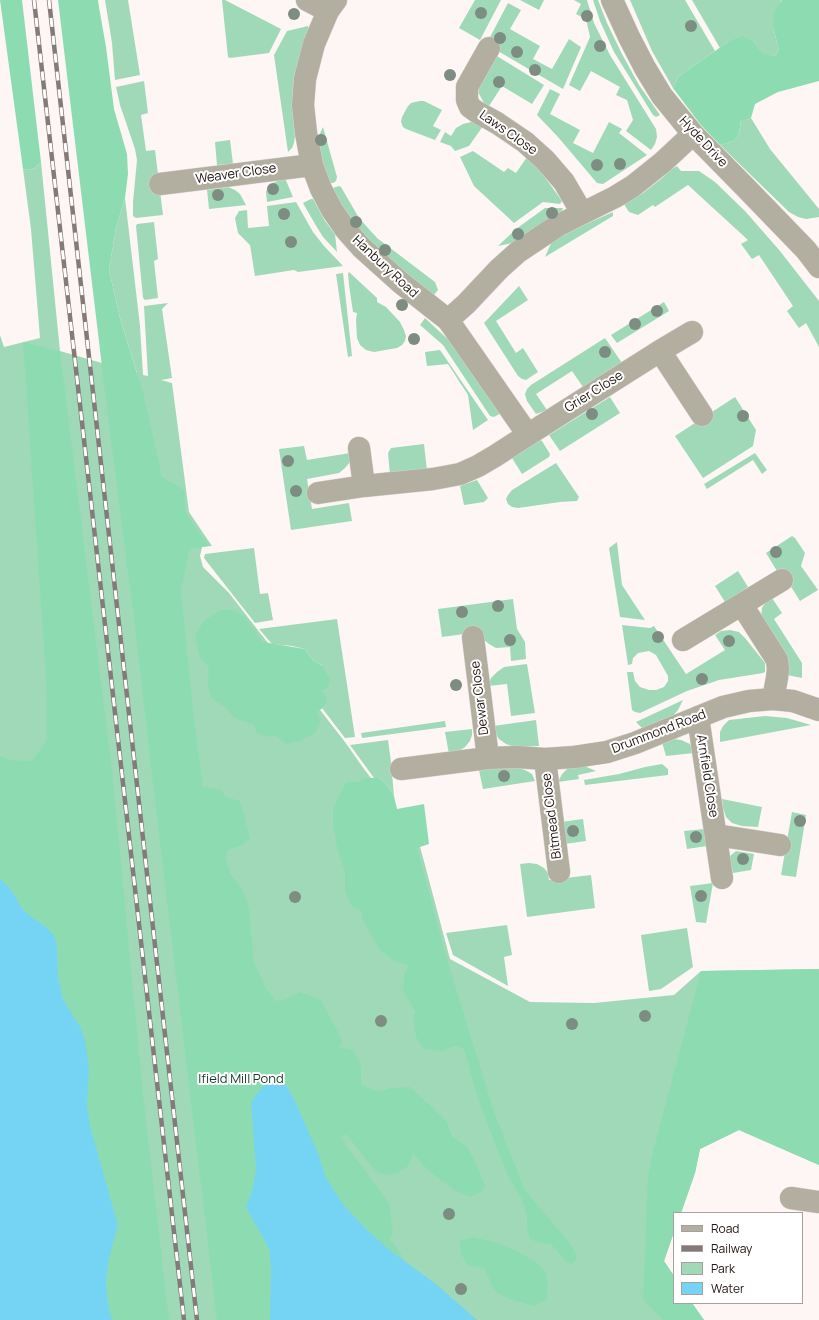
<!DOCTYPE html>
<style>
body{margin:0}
#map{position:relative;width:819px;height:1320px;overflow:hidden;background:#fdf6f4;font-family:Manrope,sans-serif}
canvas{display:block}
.legend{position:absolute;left:673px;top:1212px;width:130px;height:92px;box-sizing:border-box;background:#fff;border:1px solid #a6a19f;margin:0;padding:5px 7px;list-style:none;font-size:12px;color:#201410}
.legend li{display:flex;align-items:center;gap:8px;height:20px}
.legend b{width:20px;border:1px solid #a6a19f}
</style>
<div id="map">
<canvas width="819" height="1320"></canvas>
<ul class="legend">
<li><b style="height:5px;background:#b2aea0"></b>Road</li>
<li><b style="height:5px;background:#847a77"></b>Railway</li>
<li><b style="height:11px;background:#a0d9b8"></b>Park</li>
<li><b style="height:11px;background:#75d3f3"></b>Water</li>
</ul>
</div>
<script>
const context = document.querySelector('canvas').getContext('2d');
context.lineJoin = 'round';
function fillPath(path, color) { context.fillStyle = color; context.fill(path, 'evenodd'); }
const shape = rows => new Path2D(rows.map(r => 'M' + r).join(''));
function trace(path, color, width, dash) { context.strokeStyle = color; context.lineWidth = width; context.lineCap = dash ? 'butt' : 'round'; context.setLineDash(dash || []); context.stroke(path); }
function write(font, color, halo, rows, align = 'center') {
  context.font = font + ' Manrope,sans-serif'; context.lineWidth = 4; context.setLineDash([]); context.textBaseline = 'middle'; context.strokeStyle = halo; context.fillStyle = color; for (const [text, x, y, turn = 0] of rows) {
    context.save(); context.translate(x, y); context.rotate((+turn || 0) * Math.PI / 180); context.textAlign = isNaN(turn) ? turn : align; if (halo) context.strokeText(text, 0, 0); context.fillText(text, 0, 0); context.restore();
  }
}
fillPath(shape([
 [105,0,128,0,140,75,115,80,112,43],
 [222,0,225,0,281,29,269,53,230,58,228,57],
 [475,0,501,0,480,40,459,28],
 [520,0,544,0,539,10],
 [574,0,587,0,594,23,610,55,656,129,657,137,655,144,651,150,626,131,633,120,627,100,616,95,620,87,591,71,580,91,569,85,590,37,586,19,576,14,581,4],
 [593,0,598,0,607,23,622,54,639,85,660,115,656,117,653,115,614,52,600,21],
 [630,0,685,0,715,51,679,76,673,88,652,51],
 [692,0,782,0,781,1,773,27,779,50,775,56,763,55,754,42,728,42,720,48],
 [508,3,521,10,510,29,540,46,533,59,552,69,569,39,581,47,563,89,491,47,489,39],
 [308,26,309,30,294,121,295,136,294,143,292,148,288,152,274,55,287,31],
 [492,53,544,85,532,104,502,86,489,106,484,103,478,92,480,84],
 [144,81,148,113,141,115,146,151,155,150,163,215,136,218,133,216,133,202,137,160,135,149,120,105,116,87],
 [550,89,560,94,550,114,580,130,573,143,593,153,609,122,622,129,619,133,647,155,603,184,597,183,558,137,537,115],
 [420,101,424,101,442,110,433,126,441,130,435,140,406,129,403,127,401,122,402,117,408,106,411,103],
 [751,118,770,149,819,209,819,217,806,219,798,217,789,212,720,145,734,141,739,134,741,120,746,120],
 [471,122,477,123,483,126,469,146,455,151,451,146,440,142,445,132,451,136,456,128,463,124],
 [323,127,337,177,336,181,333,183,329,183,316,142],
 [230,140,233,164,217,165,215,142],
 [473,151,504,172,508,168,516,173,527,157,539,169,562,201,560,204,543,202,514,223,474,186,460,157],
 [41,162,60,351,137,373,120,318,109,270,116,228,125,198,140,326,143,375,148,376,144,306,168,303,162,309,172,378,161,380,172,383,189,512,212,546,202,547,200,556,203,567,229,593,345,742,364,769,418,839,450,959,530,1002,594,1003,674,995,701,971,819,969,819,1165,739,1130,700,1149,695,1173,681,1213,674,1213,674,1232,664,1261,674,1276,674,1303,692,1303,704,1320,0,1320,0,335,4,347,40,338,31,229,23,169,29,170,35,168],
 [677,166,681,171,699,171,715,182,745,211,780,251,819,301,819,347,806,323,799,328,787,311,793,306,759,255,752,259,741,244,748,240,688,185,655,207,653,205,638,215,629,212,624,204,643,193,662,178,670,170],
 [285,178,293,197,267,202,266,192,268,187,273,183],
 [339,186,341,187,359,218,377,238,435,282,438,290,434,295,429,294,368,242,332,191,333,188],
 [228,187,235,190,240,194,246,205,209,209,207,190],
 [311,199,313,199,325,221,335,234,337,252,323,237,315,224,303,203],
 [296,202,313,232,324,246,343,266,298,272,294,270,255,276,250,245,238,233,235,218,239,211,247,210,248,228,269,226,267,206],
 [545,208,563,208,560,216,517,242,498,246,516,229],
 [613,212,613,216,545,257,552,241,566,233],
 [154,222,158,259,154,261,158,298,145,300,143,298,136,226,137,224],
 [349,272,377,298,377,302,386,307,400,322,404,330,406,336,405,341,402,345,397,348,374,352,366,350,360,345,357,338,356,320,357,313,353,312,349,285,348,274],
 [343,273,352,356,348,357,336,274],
 [519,286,528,300,496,321,516,353,523,348,538,372,526,380,522,379,518,376,484,323],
 [664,302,669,311,617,343,611,335],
 [425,318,455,346,501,413,494,417,490,416,443,345,420,325],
 [605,338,622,363,583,387,572,371,536,394,547,410,536,414,527,401,525,394,527,389,531,385],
 [440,350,488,420,473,430,468,395,448,364,427,366,425,352],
 [610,397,620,413,560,451,549,435],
 [735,397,756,430,753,446,703,478,675,436],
 [539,439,542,441,550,454,549,457,522,474,512,458],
 [424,444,427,471,390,475,388,453,391,448],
 [304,446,307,460,350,453,350,462,345,468,339,473,307,479,312,509,349,503,352,521,291,530,279,449],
 [755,453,767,470,762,474,753,460,707,489,704,484],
 [556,463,579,497,577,501,560,502,518,508,512,507,508,504,506,499,508,495,512,490],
 [477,480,488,498,484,502,464,505,460,486],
 [792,536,795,538,805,553,801,566,818,590,800,601,780,569,777,571,766,553],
 [617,542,622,585,645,620,620,617,609,548],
 [254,548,260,594,268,593,273,620,255,623,204,558,205,554],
 [738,571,748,587,725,602,715,586],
 [772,598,782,613,774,619,802,663,802,678,787,675,761,617,762,608,765,603],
 [513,599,517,629,525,642,526,659,511,661,510,647,496,648,489,644,483,639,479,632,442,637,438,609],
 [337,619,355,737,345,738,322,708,324,707,322,690,323,666,313,660,305,649,292,646,272,644,259,629],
 [622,625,650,628,654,626,686,674,725,650,715,635,721,631,730,630,739,632,745,638,765,663,765,672,763,673,719,680,687,691,640,713,635,712,632,710,627,672,633,672,635,681,640,687,649,690,656,690,664,687,668,681,668,676,656,655,649,651,638,653,633,658,632,664,628,665],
 [527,664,535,713,511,716,507,684,488,686,491,678,497,672,504,667],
 [683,700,678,710,673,716,643,729,636,722],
 [765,716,787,718,811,725,720,742,720,732,723,726,729,720],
 [536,720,539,746,515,747,506,744,499,739,495,733,493,726],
 [445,721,446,727,362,738,361,733],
 [472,729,472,735,470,741,465,747,459,751,449,754,445,732],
 [674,739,681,740,690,744,694,753,666,756,662,742],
 [388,740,391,762,394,796,388,786,379,778,374,778,350,745],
 [662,764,668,769,668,775,585,785,584,780,619,774,645,767],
 [582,765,596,771,578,775,579,779,558,782,562,774,568,768],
 [503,767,515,767,525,770,532,774,535,781,483,789,479,770],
 [722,799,762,807,758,827,742,826,732,823,726,817,723,808],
 [792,812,806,815,796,877,781,875],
 [583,819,586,841,564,844,561,822],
 [704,829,707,846,687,849,684,831],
 [736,851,754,854,751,870,733,873,729,857],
 [529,863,537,864,544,868,548,873,549,880,591,875,595,908,527,917,520,864],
 [713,883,706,923,696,922,690,886],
 [507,925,512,955,504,957,508,986,453,955,446,933],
 [687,928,693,967,661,989,649,991,641,935]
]), '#a0d9b8');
fillPath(shape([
 [0,0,22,0,41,162,35,168,29,170,23,169],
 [58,0,98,0,99,7,106,47,114,109,127,154,128,174,125,198,116,228,109,270,120,318,144,396,162,477,184,490,186,513,208,546,189,549,181,593,194,719,203,787,220,789,226,797,240,801,243,811,250,839,240,846,228,850,226,857,230,873,243,890,249,910,254,963,265,986,275,1001,287,999,300,992,321,1000,342,1040,339,1047,353,1050,361,1065,361,1084,378,1092,391,1088,410,1087,436,1111,447,1122,452,1136,467,1147,474,1159,485,1186,481,1192,470,1197,454,1190,440,1180,426,1168,413,1154,408,1166,398,1173,387,1175,376,1172,346,1134,341,1138,389,1203,393,1233,389,1240,395,1245,405,1261,387,1248,363,1226,342,1203,325,1176,318,1153,293,1097,286,1085,254,1138,256,1168,253,1188,246,1206,251,1217,264,1239,270,1252,271,1271,270,1320,217,1320,155,801,134,619,109,425],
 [782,0,819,0,819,81,778,92,755,104,751,118,746,120,741,120,739,134,734,141,720,145,700,124,673,88,679,76,728,42,742,36,754,42,763,54,775,56,779,50,773,27,774,12],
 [23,342,60,351,113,779,143,1094,169,1320,112,1320,108,1305,106,1282,109,1258,118,1225,90,1126,87,1106,87,1089,81,1028,74,1018,63,999,58,977,57,947,33,918,22,909,12,891,0,878,0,756,10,760,32,761,47,740,46,678],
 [223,610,233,610,244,616,263,642,305,649,313,660,323,666,330,680,328,688,322,690,327,698,324,707,317,712,320,723,315,733,300,741,286,744,275,735,267,737,257,733,254,725,235,718,226,708,211,698,208,685,209,667,200,658,195,636,203,622,215,613],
 [366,778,379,778,388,786,394,796,397,809,424,804,429,844,417,848,446,956,494,1112,525,1190,571,1245,576,1254,576,1260,572,1264,565,1261,551,1244,540,1243,530,1239,527,1228,527,1216,522,1199,507,1174,478,1099,464,1049,455,1046,443,1051,424,1049,416,1037,413,1017,416,1012,403,991,404,975,409,966,394,961,380,950,362,919,362,912,351,905,345,891,345,872,338,851,333,826,333,808,346,782,359,782],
 [819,969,819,1165,739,1130,700,1149,695,1173,681,1213,674,1213,674,1232,664,1261,674,1276,674,1303,692,1303,704,1320,663,1320,643,1300,648,1176,651,1159,701,971],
 [472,1237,494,1242,517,1251,536,1262,546,1272,548,1286,547,1299,534,1306,512,1300,499,1294,491,1285,489,1278,484,1268,469,1266,460,1253,460,1241]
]), '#8ddcb1');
fillPath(shape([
 [0,878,12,891,22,909,33,918,47,928,55,937,57,947,58,977,63,999,74,1018,81,1028,85,1041,89,1068,87,1106,90,1126,118,1225,109,1258,106,1282,108,1305,112,1320,0,1320],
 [275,1077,286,1085,293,1097,318,1153,325,1176,342,1203,363,1226,387,1248,437,1285,477,1320,270,1320,271,1271,270,1252,264,1239,251,1217,246,1206,253,1188,256,1168,251,1102,268,1080]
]), '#75d3f3');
const minor = shape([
 [307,0,328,11],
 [336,0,328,11,314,44,305,79,303,105,306,133,312,165,321,189,332,210,346,230,362,248,401,283,448,320,466,304,499,269,518,252,557,226,615,197,633,186,663,162,693,134],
 [612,0,629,37,645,68,662,96,693,134,746,188,806,250,819,267],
 [489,48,467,87,467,100,470,107,477,112,497,123,525,142,545,160,564,182,582,213],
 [160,184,312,165],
 [448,320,528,435],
 [692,332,660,351,702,415],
 [364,486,433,479,460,474,478,466,495,456,540,427,660,351],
 [318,493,364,486,359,448],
 [742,605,777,660,778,669,777,678,773,699],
 [473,637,488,758],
 [683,640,782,580],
 [698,717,722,878],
 [545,759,559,872],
 [401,769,488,758,517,757,545,759,574,757,607,752,635,743,723,707,749,701,773,699,793,701,819,710],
 [716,835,780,845],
 [791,1198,819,1202]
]);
trace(minor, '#dad2d0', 23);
trace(minor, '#b2aea0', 22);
const rail = shape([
 [34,0,184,1320],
 [49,0,197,1320]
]);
trace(rail, '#847a77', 4.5);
trace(rail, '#fff', 3, [9]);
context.fillStyle = '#7d8d82';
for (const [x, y] of [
 [481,13],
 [294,14],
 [587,16],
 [691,26],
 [500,38],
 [600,46],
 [517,52],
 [535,70],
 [450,75],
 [499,82],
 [321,140],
 [620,164],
 [597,165],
 [273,189],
 [218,195],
 [552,213],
 [284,214],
 [356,222],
 [518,234],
 [291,242],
 [385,250],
 [402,305],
 [657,311],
 [635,324],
 [414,339],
 [605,352],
 [592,414],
 [743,416],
 [288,461],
 [296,491],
 [776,552],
 [498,606],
 [462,612],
 [658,637],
 [510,640],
 [729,641],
 [702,679],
 [456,685],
 [504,776],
 [800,821],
 [573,831],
 [696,837],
 [743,859],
 [701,896],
 [295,897],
 [645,1016],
 [381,1021],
 [572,1024],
 [449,1214],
 [461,1289]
]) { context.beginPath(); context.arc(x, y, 6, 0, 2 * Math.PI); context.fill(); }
write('13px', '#201410', '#fff', [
 ["Laws Close",508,133,35],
 ["Hyde Drive",703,142,47],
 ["Weaver Close",236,174,-8],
 ["Hanbury Road",385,267,43],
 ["Grier Close",594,392,-32],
 ["Dewar Close",480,698,-97],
 ["Drummond Road",659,732,-21],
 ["Arnfield Close",707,776,81],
 ["Bitmead Close",552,816,-97]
]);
write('13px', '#143725', '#fff', [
 ["Ifield Mill Pond",241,1079]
]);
</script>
